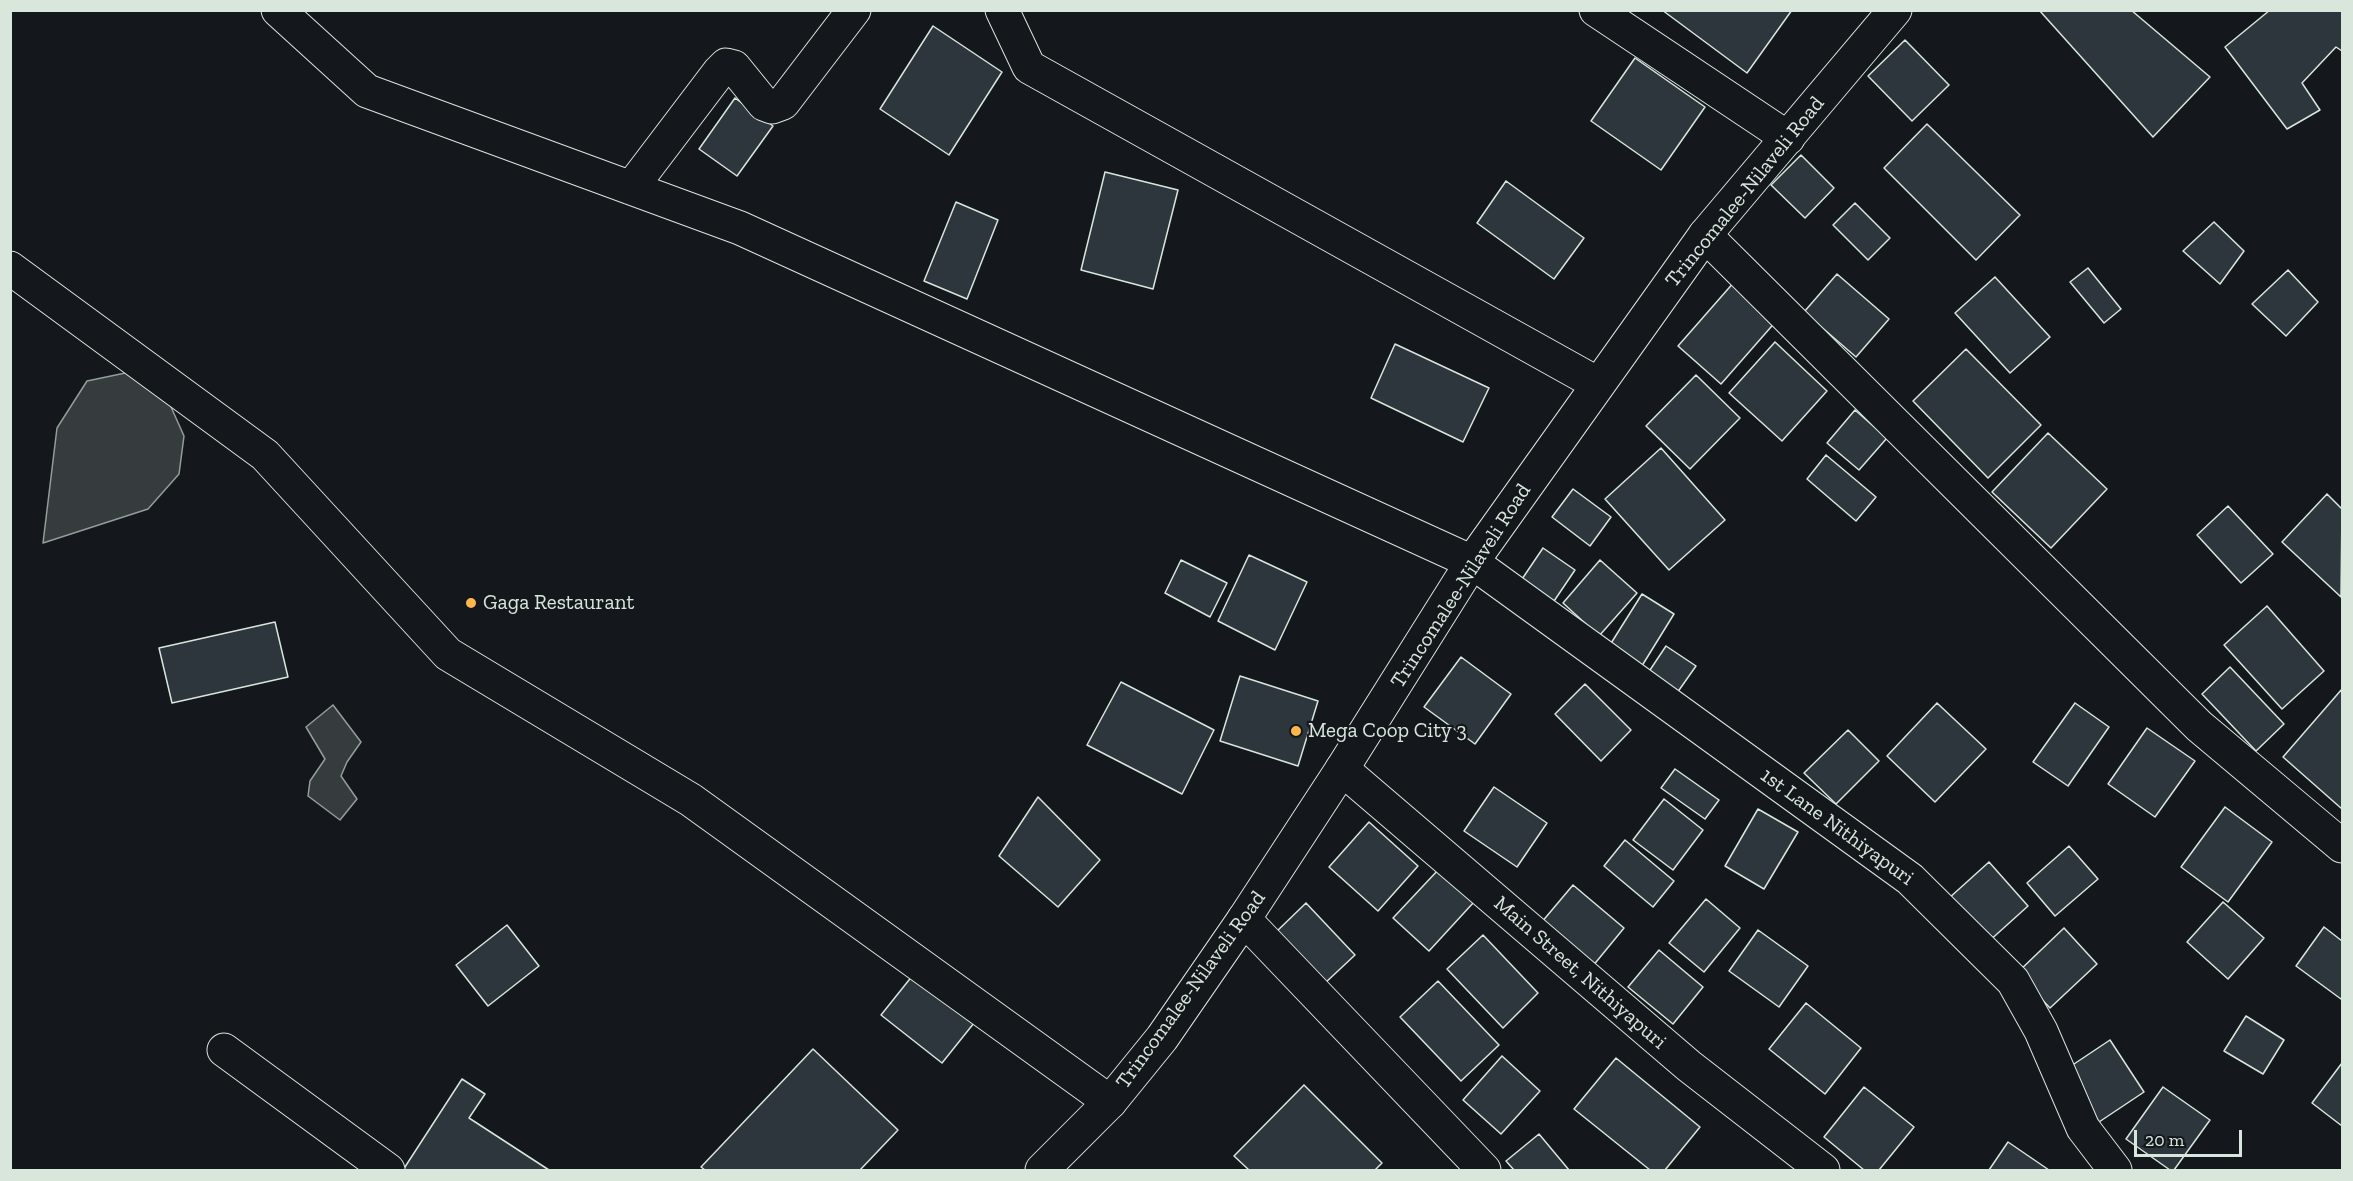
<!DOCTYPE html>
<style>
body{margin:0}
#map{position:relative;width:2353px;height:1181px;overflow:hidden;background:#14181c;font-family:"Zilla Slab",serif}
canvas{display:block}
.frame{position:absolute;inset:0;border:12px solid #d8e6dc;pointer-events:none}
.scale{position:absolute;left:2134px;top:1130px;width:108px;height:27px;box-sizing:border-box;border:3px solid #d8e6dc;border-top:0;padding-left:8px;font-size:18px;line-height:21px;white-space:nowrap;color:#d8e6dc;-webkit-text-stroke:4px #14181c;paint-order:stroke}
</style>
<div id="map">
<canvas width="2353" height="1181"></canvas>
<div class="frame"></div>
<div class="scale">20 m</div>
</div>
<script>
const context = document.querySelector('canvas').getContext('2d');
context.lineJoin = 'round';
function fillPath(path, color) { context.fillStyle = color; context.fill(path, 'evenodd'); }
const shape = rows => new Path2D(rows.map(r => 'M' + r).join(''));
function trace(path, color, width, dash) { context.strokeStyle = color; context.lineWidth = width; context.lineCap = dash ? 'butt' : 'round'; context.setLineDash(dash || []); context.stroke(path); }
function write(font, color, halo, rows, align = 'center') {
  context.font = font + ' "Zilla Slab",serif'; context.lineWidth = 4.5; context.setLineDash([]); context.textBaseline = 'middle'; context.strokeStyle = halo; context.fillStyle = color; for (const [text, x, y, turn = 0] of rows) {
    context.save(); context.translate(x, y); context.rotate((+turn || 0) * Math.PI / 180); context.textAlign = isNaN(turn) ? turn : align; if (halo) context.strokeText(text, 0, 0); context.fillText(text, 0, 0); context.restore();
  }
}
const water = shape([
 [130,372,167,398,184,436,179,474,148,509,43,543,57,428,87,381,130,372],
 [333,705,361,742,347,762,341,776,357,799,340,820,308,796,310,781,325,759,306,727,333,705]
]);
fillPath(water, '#363b3e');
trace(water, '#939e99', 1.5);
const building = shape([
 [1662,10,1792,10,1747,73,1662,10],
 [2039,10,2131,10,2210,77,2153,137,2039,10],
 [2270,10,2342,10,2342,51,2336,47,2302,83,2320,110,2287,129,2225,47,2270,10],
 [933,26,1002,72,949,155,880,109,933,26],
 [1905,40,1949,85,1912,121,1868,76,1905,40],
 [1635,58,1705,107,1661,170,1591,121,1635,58],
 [735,98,773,126,737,176,699,149,735,98],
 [1927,124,2020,215,1976,260,1884,168,1927,124],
 [1801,155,1834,188,1805,218,1771,185,1801,155],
 [1105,172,1178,190,1153,289,1081,270,1105,172],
 [1506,181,1584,238,1554,279,1477,223,1506,181],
 [956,202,998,220,967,299,924,281,956,202],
 [1855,203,1890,238,1868,260,1833,225,1855,203],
 [2214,222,2244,251,2220,284,2183,251,2214,222],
 [2088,268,2121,309,2104,323,2070,282,2088,268],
 [2288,270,2318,302,2286,336,2252,304,2288,270],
 [1837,274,1889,319,1856,357,1804,312,1837,274],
 [1995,277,2050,337,2010,373,1955,313,1995,277],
 [1735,281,1778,319,1721,384,1678,346,1735,281],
 [1775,342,1827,391,1782,441,1729,393,1775,342],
 [1395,344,1489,388,1463,442,1371,398,1395,344],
 [1966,349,2041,425,1988,478,1913,401,1966,349],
 [1696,375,1740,418,1690,469,1646,426,1696,375],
 [1855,410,1887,438,1859,470,1827,443,1855,410],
 [2048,433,2107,489,2051,548,1992,492,2048,433],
 [1661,448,1725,520,1669,570,1605,499,1661,448],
 [1826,455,1876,497,1856,521,1807,479,1826,455],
 [1573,489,1611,517,1590,546,1552,517,1573,489],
 [2327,494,2342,509,2341,597,2282,542,2327,494],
 [2228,506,2273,554,2241,583,2197,535,2228,506],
 [1543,548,1575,570,1550,607,1518,585,1543,548],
 [1249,555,1307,582,1275,650,1218,621,1249,555],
 [1181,560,1227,583,1210,617,1165,593,1181,560],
 [1600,560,1637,593,1599,636,1563,603,1600,560],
 [1642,594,1674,614,1640,669,1608,648,1642,594],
 [2267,606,2324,671,2282,709,2224,645,2267,606],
 [275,622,288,677,172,703,159,648,275,622],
 [1666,646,1696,666,1677,693,1648,673,1666,646],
 [1461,657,1511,694,1475,744,1424,707,1461,657],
 [2230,667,2284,724,2256,751,2202,694,2230,667],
 [1240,676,1318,701,1298,766,1220,741,1240,676],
 [1121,682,1214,730,1182,794,1087,745,1121,682],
 [1585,684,1631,730,1601,761,1555,714,1585,684],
 [2342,689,2342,809,2283,757,2342,689],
 [1937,703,1986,749,1935,802,1887,756,1937,703],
 [2075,703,2109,727,2068,786,2033,762,2075,703],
 [2147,728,2195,761,2155,817,2108,784,2147,728],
 [1848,730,1879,761,1836,804,1804,773,1848,730],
 [1675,769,1719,800,1705,819,1661,788,1675,769],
 [1494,787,1547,823,1517,867,1464,831,1494,787],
 [1038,797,1100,860,1058,907,999,856,1038,797],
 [1664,799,1703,830,1673,870,1633,840,1664,799],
 [2225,807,2272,842,2228,902,2181,867,2225,807],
 [1758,809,1798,832,1764,889,1725,866,1758,809],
 [1369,822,1418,866,1378,911,1329,867,1369,822],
 [1625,840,1674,881,1653,907,1604,866,1625,840],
 [2069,846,2098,879,2055,916,2027,883,2069,846],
 [1989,862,2028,906,1987,943,1948,899,1989,862],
 [1439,869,1474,902,1429,951,1393,918,1439,869],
 [1573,885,1624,928,1592,967,1541,923,1573,885],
 [1706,899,1740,928,1704,972,1669,943,1706,899],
 [2223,902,2264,938,2228,979,2187,942,2223,902],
 [1306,903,1355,955,1324,984,1275,933,1306,903],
 [507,925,539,966,488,1006,456,965,507,925],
 [2324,927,2342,941,2342,997,2341,999,2296,966,2324,927],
 [2064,928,2097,964,2050,1008,2017,973,2064,928],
 [1758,930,1808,966,1779,1007,1729,971,1758,930],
 [1483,935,1538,993,1503,1028,1447,969,1483,935],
 [1659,950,1703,987,1673,1024,1628,987,1659,950],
 [913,975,974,1023,942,1063,881,1015,913,975],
 [1438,981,1499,1045,1461,1081,1400,1017,1438,981],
 [1806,1003,1861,1048,1825,1094,1769,1049,1806,1003],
 [2246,1016,2284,1040,2263,1074,2224,1051,2246,1016],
 [2110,1040,2144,1092,2099,1122,2065,1070,2110,1040],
 [813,1049,898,1130,860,1170,705,1170,701,1167,813,1049],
 [1502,1056,1540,1091,1501,1134,1463,1100,1502,1056],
 [1616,1058,1700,1127,1665,1170,1650,1170,1574,1109,1616,1058],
 [2342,1063,2342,1126,2312,1103,2342,1063],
 [462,1079,485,1094,469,1118,549,1170,403,1170,462,1079],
 [1304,1085,1382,1163,1375,1170,1249,1170,1234,1156,1304,1085],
 [1864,1087,1914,1127,1879,1170,1864,1170,1824,1137,1864,1087],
 [2163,1087,2210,1120,2174,1170,2170,1170,2126,1139,2163,1087],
 [1539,1134,1569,1170,1514,1170,1506,1161,1539,1134],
 [2008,1142,2049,1170,1989,1170,2008,1142]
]);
fillPath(building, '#2c363c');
trace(building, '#d8e6dc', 1.5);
const street = shape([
 [278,10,367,91,740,228,1472,562,1910,879,2013,981,2041,1031,2083,1128,2115,1170],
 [1002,10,1029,67,1598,384],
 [1596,10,1788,138],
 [631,188,719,72,726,65,734,67,764,104,772,107,783,103,854,10],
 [1705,235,2199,726,2342,846],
 [10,268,265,455,448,654,691,800,1110,1102],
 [1342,769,1689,1066,1823,1170],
 [1244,919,1484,1170],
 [224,1050,388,1170]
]);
const primary = shape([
 [1042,1170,1110,1102,1162,1038,1244,919,1342,769,1472,562,1705,235,1895,10]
]);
trace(street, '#d8e6dc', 35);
trace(primary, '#d8e6dc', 35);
trace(street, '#14181c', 33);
trace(primary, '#14181c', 33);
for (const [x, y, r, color] of [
 [471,603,6,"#ffb74d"],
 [1296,731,6,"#ffb74d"]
]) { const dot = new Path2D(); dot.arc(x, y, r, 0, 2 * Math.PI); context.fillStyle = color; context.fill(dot); trace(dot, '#14181c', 2); }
write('21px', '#d8e6dc', '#14181c', [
 ["Trincomalee-Nilaveli Road",1745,192,-51],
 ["Trincomalee-Nilaveli Road",1461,586,-57],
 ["1st Lane Nithiyapuri",1837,827,36],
 ["Main Street, Nithiyapuri",1580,973,41],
 ["Trincomalee-Nilaveli Road",1191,990,-54]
]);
write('21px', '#d8e6dc', '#14181c', [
 ["Gaga Restaurant",483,603],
 ["Mega Coop City 3",1308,731]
], 'left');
</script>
